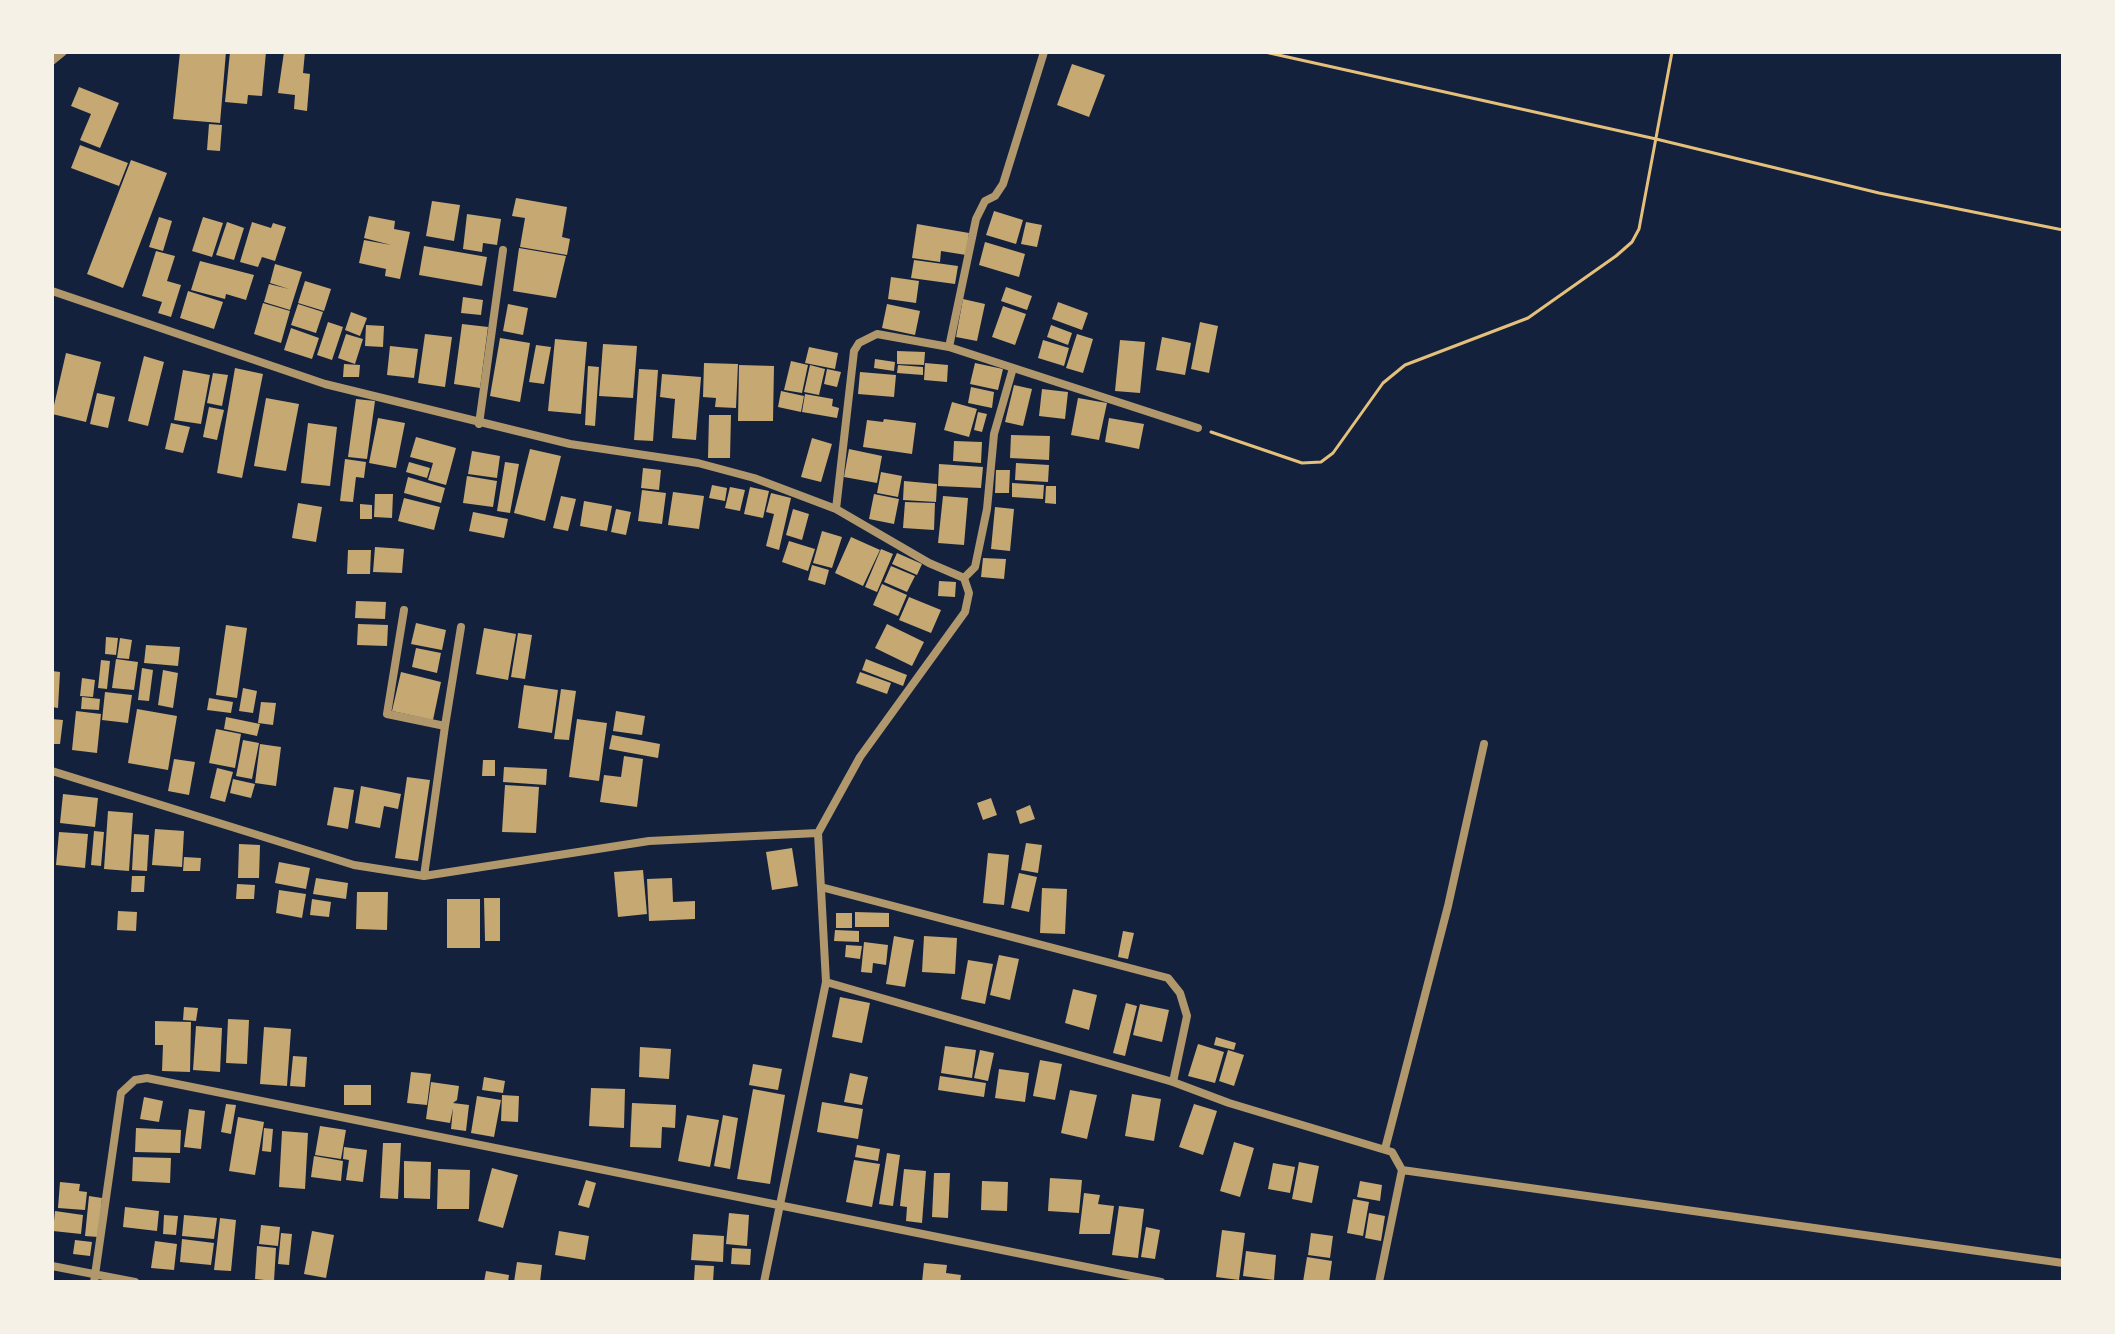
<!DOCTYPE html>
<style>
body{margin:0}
#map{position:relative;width:2115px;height:1334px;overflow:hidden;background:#14213d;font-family:"Source Serif 4",serif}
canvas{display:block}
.frame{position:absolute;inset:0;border:54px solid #f6f1e7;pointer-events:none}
</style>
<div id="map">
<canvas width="2115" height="1334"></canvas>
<div class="frame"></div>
</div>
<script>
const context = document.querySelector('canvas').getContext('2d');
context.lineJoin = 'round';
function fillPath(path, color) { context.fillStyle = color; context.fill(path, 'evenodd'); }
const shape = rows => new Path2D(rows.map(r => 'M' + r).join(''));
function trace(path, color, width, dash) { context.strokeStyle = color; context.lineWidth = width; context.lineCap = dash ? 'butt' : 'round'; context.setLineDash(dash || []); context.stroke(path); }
fillPath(shape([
 [180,52,226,52,220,123,173,119],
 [230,52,266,52,262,96,248,95,247,104,225,102],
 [284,52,305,52,303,73,310,74,307,111,294,109,295,95,278,93],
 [1072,64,1105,75,1089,117,1057,105],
 [79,87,119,103,100,148,80,140,91,114,71,106],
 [209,124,222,125,220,151,207,150],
 [80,145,128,163,119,186,71,168],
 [131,160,167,173,123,288,87,274],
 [516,198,567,207,562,237,570,239,567,255,520,247,525,218,512,216],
 [432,201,460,205,454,241,426,236],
 [994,211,1023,220,1016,244,986,235],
 [467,214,501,219,497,245,483,243,482,252,463,249],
 [369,216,395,221,394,229,410,232,400,279,385,276,386,269,359,263,364,240,391,245,364,238],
 [159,217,172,221,163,251,149,247],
 [203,217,223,223,212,257,192,251],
 [227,222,244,228,234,260,216,255],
 [252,222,271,228,273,223,286,227,275,261,262,257,258,267,240,262],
 [1026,222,1042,225,1037,247,1021,244],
 [917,224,969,233,966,255,941,251,940,262,912,258],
 [985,242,1025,254,1019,277,979,265],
 [424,246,487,257,482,286,419,275],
 [519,248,566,256,556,298,513,291],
 [156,251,175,256,167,281,181,285,171,317,158,313,162,302,142,296],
 [914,260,958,266,955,284,911,278],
 [200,261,254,275,246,300,226,294,225,299,191,290],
 [275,264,302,272,290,310,264,302,269,284,289,289,270,283],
 [891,277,919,281,916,303,888,299],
 [305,281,331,289,324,311,298,303],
 [1006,287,1032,296,1027,310,1001,301],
 [188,291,223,302,214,329,180,318],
 [463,297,483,300,481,315,461,313],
 [963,299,985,304,977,341,956,337],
 [1058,302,1088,313,1082,330,1052,319],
 [263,303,290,311,281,343,254,334],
 [298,304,323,312,316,333,291,325],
 [508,304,528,308,523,335,503,331],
 [887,304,920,311,915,335,882,328],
 [1003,306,1026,314,1015,345,992,337],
 [351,312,367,318,360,336,345,330],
 [328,322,343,327,332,360,317,355],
 [1200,322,1218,326,1209,373,1191,369],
 [462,324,488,327,480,388,454,384],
 [366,325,384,326,383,347,365,346],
 [1051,325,1072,333,1068,345,1047,337],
 [291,328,319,338,312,359,284,350],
 [346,334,363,339,355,364,338,358],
 [425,334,452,337,445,387,418,383],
 [1077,334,1093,339,1083,373,1066,368],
 [1162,337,1191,343,1185,375,1156,370],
 [500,338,530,343,520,402,490,396],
 [555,339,587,342,581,414,548,411],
 [1043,340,1069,348,1064,366,1038,358],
 [1120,340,1145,342,1140,393,1115,391],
 [603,344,637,346,633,398,599,396],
 [536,345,551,347,544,384,529,382],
 [390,346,418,349,414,378,387,375],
 [809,347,838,353,835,369,805,363],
 [897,351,925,352,924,365,897,364],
 [66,353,101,362,86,422,52,414],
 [144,356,164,362,148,426,128,421],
 [875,359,895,362,894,371,874,368],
 [791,361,808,365,802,393,784,390],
 [704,363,738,364,736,408,715,407,716,398,703,397],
 [925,363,948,365,947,382,924,380],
 [975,363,1003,369,998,390,970,384],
 [344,364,360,365,359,377,343,377],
 [739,365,774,366,773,421,738,421],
 [810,365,825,369,819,395,804,392],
 [898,365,923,367,923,375,897,373],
 [588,366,599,367,595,426,585,425],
 [235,368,263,374,242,478,217,473],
 [639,369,658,370,653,441,634,440],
 [827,369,841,372,837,387,824,384],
 [183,370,210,375,201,424,174,420],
 [860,372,896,375,894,397,858,394],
 [213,373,228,375,222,406,207,403],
 [662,374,701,377,696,440,672,438,675,399,660,397],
 [1014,385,1032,389,1023,426,1005,422],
 [971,387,994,392,992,408,968,403],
 [1042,389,1068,392,1065,419,1039,416],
 [781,391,804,396,801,412,778,407],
 [97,393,115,397,108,428,90,424],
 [805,394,833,399,832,406,839,408,837,418,802,412],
 [266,398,299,404,286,471,254,466],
 [1078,398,1107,403,1099,440,1071,435],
 [356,399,375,401,367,459,348,457],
 [952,402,977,409,969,437,944,430],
 [209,407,224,410,217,440,203,437],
 [978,412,987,414,982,432,974,430],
 [709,415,731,415,730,458,708,458],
 [378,418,405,423,396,468,369,463],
 [1109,418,1144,424,1139,449,1105,442],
 [884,419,916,423,912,454,863,447,867,420,883,422],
 [171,423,190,427,183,453,165,449],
 [308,423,337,427,330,486,301,483],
 [1011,435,1050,436,1049,460,1010,458],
 [416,437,456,448,446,485,428,480,433,463,410,457],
 [812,438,832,444,821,482,801,477],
 [954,441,982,442,981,463,953,461],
 [530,449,561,456,545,521,514,513],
 [849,449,882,456,877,483,844,477],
 [472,451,500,456,497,478,468,474],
 [345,459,366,462,364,478,356,477,353,502,340,501],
 [409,462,430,468,427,478,406,472],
 [505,462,519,464,510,513,497,511],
 [1016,463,1049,465,1048,482,1015,480],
 [939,464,983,467,981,488,938,486],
 [643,468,661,470,659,490,641,488],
 [996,470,1010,470,1009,493,995,493],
 [881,472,902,476,898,497,877,493],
 [467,476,497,481,493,507,463,503],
 [408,477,445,488,441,503,404,493],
 [904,481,937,484,936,502,903,500],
 [1012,483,1044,485,1043,499,1012,497],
 [712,485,727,488,725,501,709,498],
 [1046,486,1056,486,1056,504,1045,503],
 [730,487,745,490,740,511,725,508],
 [750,487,769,491,763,518,744,514],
 [642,490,666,493,662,524,638,521],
 [673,492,704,496,699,529,668,525],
 [771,493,791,498,779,550,766,546,774,514,766,512],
 [375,494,393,494,392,518,374,517],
 [874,494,899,499,894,524,869,519],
 [561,496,576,499,568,531,553,528],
 [943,496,968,498,964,545,938,543],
 [404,498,440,507,434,530,398,521],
 [584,501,612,506,607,531,580,526],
 [905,502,935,503,934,530,903,528],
 [298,503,322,507,316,542,292,538],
 [360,504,372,505,372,519,360,519],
 [995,507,1014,509,1010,551,991,549],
 [616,509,631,512,626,535,611,532],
 [793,509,809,514,802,540,786,535],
 [473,512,508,519,504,538,469,531],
 [822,531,842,537,832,568,813,563],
 [851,537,880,550,863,586,835,573],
 [789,541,815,549,808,571,782,562],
 [375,547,404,549,402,573,373,572],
 [881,549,893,554,877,592,865,587],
 [348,550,371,550,370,574,347,574],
 [897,553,922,564,917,575,892,564],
 [983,558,1006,559,1004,579,981,577],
 [812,565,829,570,825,585,808,580],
 [891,566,915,576,907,592,884,582],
 [939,581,956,582,955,597,938,596],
 [882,584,907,595,898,616,873,605],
 [909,597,941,610,931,633,899,620],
 [356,601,386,602,385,619,355,618],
 [416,623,446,630,442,650,411,644],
 [358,624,388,625,387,646,357,645],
 [887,624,924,642,912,666,875,648],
 [226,625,247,628,237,698,216,695],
 [484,628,516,634,508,680,476,674],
 [518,633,532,635,525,679,511,677],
 [106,637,118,638,116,655,105,654],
 [120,638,132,640,129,659,117,658],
 [146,645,180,647,178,666,144,663],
 [416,648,441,653,437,673,412,667],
 [116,659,138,662,134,690,112,688],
 [866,659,907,675,903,686,862,670],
 [101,660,110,661,107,689,98,688],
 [142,668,153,670,149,701,138,700],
 [163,670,178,673,173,708,158,705],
 [52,671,60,672,58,708,52,707],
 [401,672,441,682,433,720,392,711],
 [860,672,891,683,887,694,856,683],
 [82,678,95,680,93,697,80,696],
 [524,685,558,690,552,733,518,728],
 [243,688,257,691,253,713,239,711],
 [561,689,576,691,569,740,554,739],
 [105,692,132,695,128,723,102,720],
 [82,697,100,699,99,710,81,709],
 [209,698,233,702,231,713,207,710],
 [261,702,276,703,273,725,258,723],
 [137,709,177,716,168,770,128,763],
 [76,711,101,714,97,753,72,750],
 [616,711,645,716,642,735,613,731],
 [226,717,260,724,257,736,224,729],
 [52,719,63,720,60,744,52,744],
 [577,719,607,723,599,781,569,777],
 [216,729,241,734,235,768,209,763],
 [612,735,660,744,658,758,609,749],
 [243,740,259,743,252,779,236,776],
 [260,744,281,747,276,786,255,783],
 [624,756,643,759,637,807,600,802,604,775,621,777],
 [174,759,195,762,189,795,168,791],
 [483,760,495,760,495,776,482,776],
 [504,767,547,769,546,785,503,782],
 [217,768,233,772,225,802,210,798],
 [407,777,430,780,418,861,395,858],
 [233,779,255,784,251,798,230,793],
 [505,785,539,787,536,833,502,832],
 [361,786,401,794,398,809,384,806,380,828,355,823],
 [334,787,354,790,348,829,327,825],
 [63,794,98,798,95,827,60,823],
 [991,798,997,815,983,820,977,803],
 [1030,805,1035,819,1020,824,1016,811],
 [108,811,133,813,129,871,104,869],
 [155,829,184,831,182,867,152,865],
 [94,831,104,832,101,866,91,865],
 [59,832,88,834,85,868,56,865],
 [134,834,149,835,147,871,132,870],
 [1026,843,1042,845,1038,873,1021,870],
 [239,844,260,845,259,878,238,878],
 [792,848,798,886,772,890,766,852],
 [988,853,1009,855,1004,905,983,903],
 [184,857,201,858,200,871,183,871],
 [279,862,310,868,306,889,275,883],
 [643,870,647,914,618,917,614,872],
 [1019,873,1037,877,1029,912,1011,908],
 [132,876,145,876,144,892,131,892],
 [316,878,348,883,346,899,313,894],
 [672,878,673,902,695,901,695,919,649,921,647,879],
 [237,884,255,885,254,899,236,899],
 [1042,888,1067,889,1065,934,1040,933],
 [279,890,306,894,302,918,276,913],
 [357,892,388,892,387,930,356,929],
 [484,898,500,898,500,941,485,941],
 [312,899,331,902,329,917,310,915],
 [447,899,480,899,480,948,447,948],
 [118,911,137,912,136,931,117,930],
 [855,912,889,913,889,927,855,927],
 [836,913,852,913,852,928,836,928],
 [835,930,859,931,859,942,834,941],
 [1123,931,1134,933,1128,959,1118,957],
 [894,936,914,940,905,987,886,984],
 [924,936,957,938,955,974,922,972],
 [864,942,888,945,886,965,873,963,872,973,861,972],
 [846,945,862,946,860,959,845,957],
 [999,955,1019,959,1010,1000,990,995],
 [968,960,993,964,985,1004,961,999],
 [1073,989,1097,995,1089,1030,1065,1023],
 [840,997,870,1003,862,1043,832,1037],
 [1126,1003,1137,1006,1125,1056,1113,1053],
 [1140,1004,1169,1010,1162,1042,1133,1035],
 [184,1007,198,1008,196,1021,183,1020],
 [228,1019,249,1020,247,1064,226,1063],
 [155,1021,191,1022,190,1072,162,1071,163,1045,155,1045],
 [196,1026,222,1028,220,1072,193,1070],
 [264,1027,291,1029,287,1086,260,1084],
 [1216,1037,1236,1043,1234,1050,1214,1045],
 [1198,1044,1224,1052,1215,1083,1188,1076],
 [945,1046,976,1050,972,1078,941,1073],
 [640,1047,671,1049,669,1079,639,1077],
 [980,1050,994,1053,988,1081,974,1078],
 [1228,1050,1244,1055,1234,1086,1219,1081],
 [293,1056,307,1057,305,1087,290,1086],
 [1040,1060,1062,1064,1055,1100,1033,1096],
 [753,1064,782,1069,778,1090,749,1085],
 [999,1069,1029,1073,1025,1102,995,1098],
 [411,1072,431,1074,427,1105,407,1103],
 [850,1073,868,1077,862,1105,844,1102],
 [940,1076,986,1083,984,1097,938,1090],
 [484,1077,505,1081,503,1093,482,1090],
 [431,1082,459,1086,457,1100,453,1103,469,1105,466,1131,451,1129,453,1108,450,1123,426,1119],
 [344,1085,371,1085,371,1105,344,1105],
 [591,1088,625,1089,624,1128,589,1126],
 [753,1089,785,1095,770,1184,737,1179],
 [1070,1090,1097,1095,1087,1139,1061,1133],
 [1132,1094,1161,1099,1154,1141,1125,1136],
 [502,1095,519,1096,518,1122,501,1121],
 [477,1096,501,1100,494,1137,471,1133],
 [144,1097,163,1101,159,1122,140,1119],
 [822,1102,863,1109,858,1139,817,1132],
 [632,1103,676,1105,675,1128,662,1127,661,1148,630,1147],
 [226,1104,236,1105,231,1134,221,1132],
 [1194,1104,1217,1111,1203,1155,1179,1147],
 [189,1109,205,1111,201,1149,184,1147],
 [687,1115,719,1120,710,1167,678,1161],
 [723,1115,738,1118,730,1169,714,1166],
 [238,1117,264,1122,255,1175,229,1171],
 [320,1126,346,1130,341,1159,315,1155],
 [136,1128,181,1130,180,1153,135,1152],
 [264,1128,273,1129,271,1152,262,1151],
 [282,1131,308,1133,305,1189,279,1187],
 [1234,1142,1254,1148,1240,1197,1220,1191],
 [383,1143,401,1143,398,1199,380,1198],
 [857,1145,880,1149,878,1161,855,1157],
 [344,1147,367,1150,363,1182,346,1180,349,1160,343,1159],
 [887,1153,900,1155,893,1206,879,1204],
 [314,1156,343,1161,341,1181,311,1177],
 [133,1157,171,1158,170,1183,132,1181],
 [854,1160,880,1164,872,1207,846,1202],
 [404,1161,431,1162,430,1199,404,1198],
 [1299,1162,1319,1166,1312,1203,1292,1199],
 [1273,1163,1295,1167,1290,1193,1268,1189],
 [492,1168,518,1175,503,1228,478,1221],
 [438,1169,470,1170,469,1209,437,1209],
 [904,1169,926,1171,922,1223,906,1221,907,1207,900,1206],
 [934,1173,950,1173,948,1218,932,1217],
 [1050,1178,1082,1180,1079,1213,1048,1211],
 [586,1180,596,1183,589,1208,578,1205],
 [982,1181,1008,1182,1007,1211,981,1210],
 [1360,1181,1382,1185,1380,1201,1357,1197],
 [60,1182,80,1184,79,1191,87,1192,85,1210,58,1208],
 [1084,1193,1100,1195,1098,1204,1114,1206,1110,1234,1079,1234],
 [89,1196,102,1198,98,1237,85,1236],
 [1353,1199,1369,1202,1363,1236,1347,1233],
 [1119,1206,1144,1209,1138,1258,1112,1255],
 [125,1207,159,1211,157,1231,123,1227],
 [55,1211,83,1215,81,1234,53,1231],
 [729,1213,749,1215,747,1246,726,1244],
 [1369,1213,1385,1216,1381,1241,1365,1238],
 [164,1215,178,1216,176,1235,163,1234],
 [184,1215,217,1218,214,1239,182,1236],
 [220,1218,236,1220,231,1271,214,1270],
 [261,1225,280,1227,278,1246,259,1244],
 [1146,1227,1160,1230,1155,1259,1141,1257],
 [1222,1230,1245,1233,1239,1280,1216,1277],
 [312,1231,334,1235,326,1278,304,1274],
 [559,1231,589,1236,585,1260,555,1255],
 [281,1233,292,1234,289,1265,278,1264],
 [1311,1233,1333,1236,1330,1258,1308,1255],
 [693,1234,724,1236,723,1262,691,1260],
 [182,1239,214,1243,211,1265,180,1262],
 [75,1240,92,1242,90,1256,73,1254],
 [155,1241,177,1244,174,1270,151,1268],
 [257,1246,276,1248,274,1281,255,1279],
 [732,1248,751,1249,750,1265,731,1264],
 [1246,1251,1276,1255,1274,1280,1243,1276],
 [1307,1257,1332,1261,1329,1282,1303,1282],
 [517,1262,542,1265,540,1282,514,1282],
 [924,1263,947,1265,946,1273,961,1275,960,1282,922,1282],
 [695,1265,714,1266,713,1282,694,1280],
 [486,1271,509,1275,508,1282,484,1282]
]), '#c6a872');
trace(shape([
 [1265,52,1656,139,1879,193,2063,230],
 [1211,432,1302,463,1321,462,1333,453,1383,383,1405,365,1528,318,1616,256,1632,242,1639,229,1672,52]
]), '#e5c07b', 3);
trace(shape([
 [52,61,63,52],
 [52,291,325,384,570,444,698,463,754,478,836,509,929,563,964,578,969,593,965,612,860,757,818,833,826,982,764,1282],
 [949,347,976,219,985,201,995,196,1003,184,1044,52],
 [479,424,503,250],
 [836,509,854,351,859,343,877,334,949,347,1198,428],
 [964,578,975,567,987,509,994,434,1013,368],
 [404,610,387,714,445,726,461,627],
 [52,771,354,865,424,876,649,841,818,833],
 [424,876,445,726],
 [821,887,1168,978,1180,993,1187,1016,1173,1082],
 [826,982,1173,1082,1229,1103,1392,1152,1402,1170,1379,1282],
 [1385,1149,1448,906,1484,744],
 [1402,1170,2063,1263],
 [52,1266,135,1282],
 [94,1282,121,1093,135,1080,147,1078,1161,1282]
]), '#b1986c', 8);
</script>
